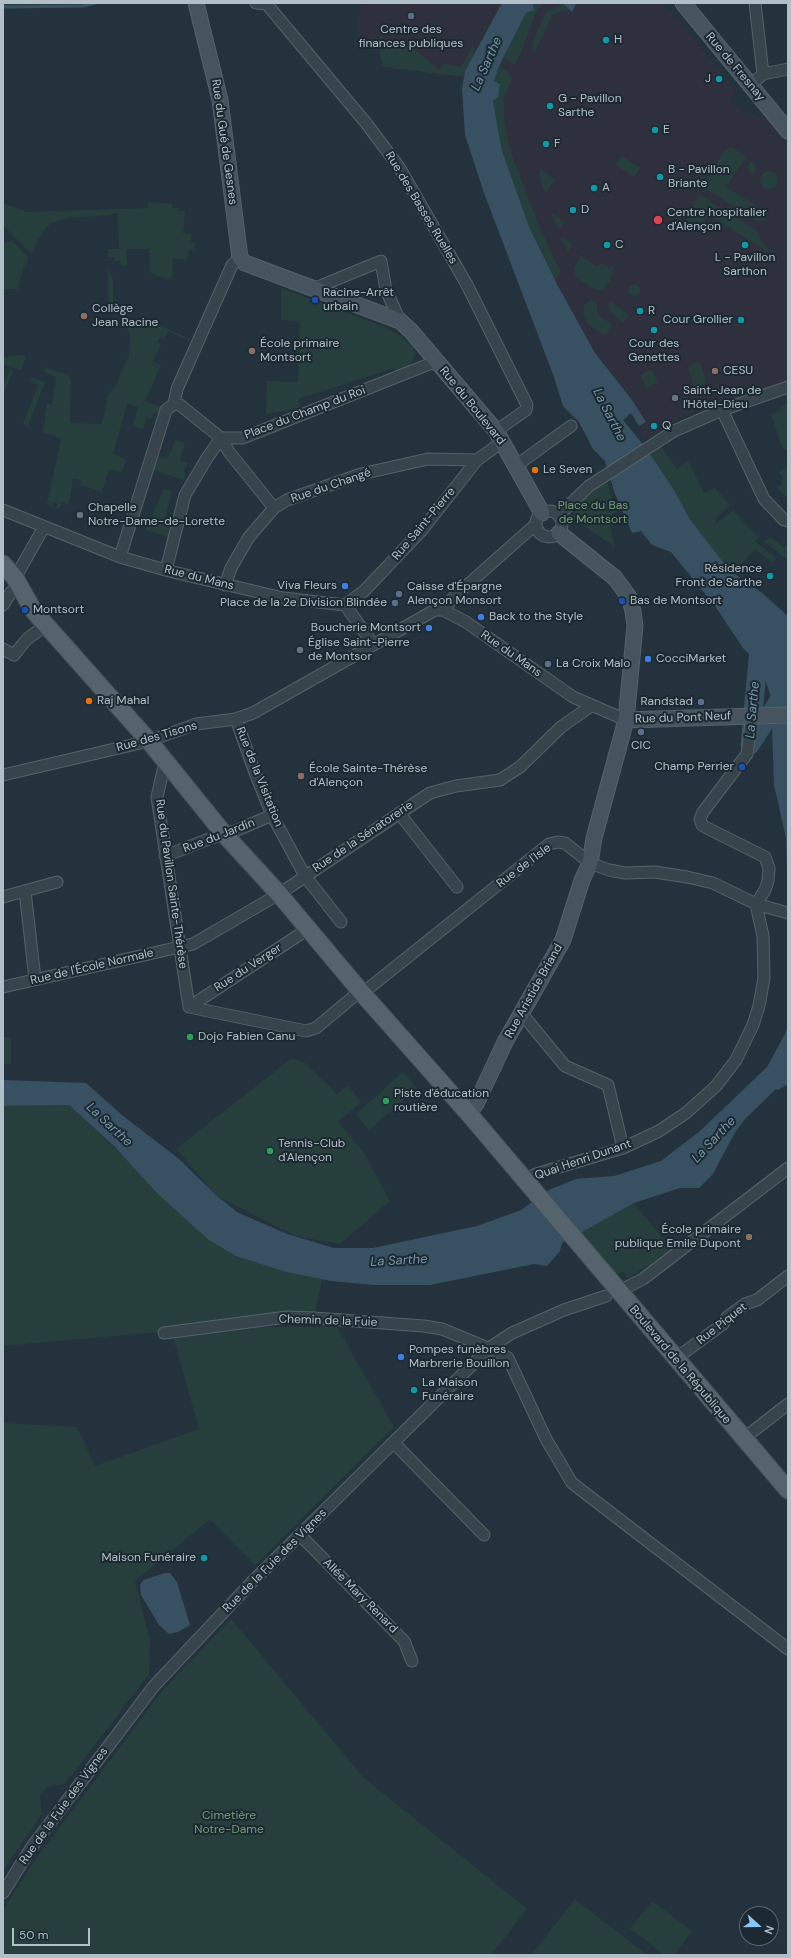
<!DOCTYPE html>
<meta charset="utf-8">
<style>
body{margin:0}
#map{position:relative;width:791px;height:1958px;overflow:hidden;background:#23323c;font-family:"DM Sans",sans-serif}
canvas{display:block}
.frame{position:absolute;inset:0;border:4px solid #b3bfc8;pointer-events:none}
.north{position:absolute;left:739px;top:1906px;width:40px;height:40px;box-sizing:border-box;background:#1c2931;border:1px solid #58656d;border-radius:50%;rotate:111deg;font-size:11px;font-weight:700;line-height:16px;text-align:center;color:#b3bfc8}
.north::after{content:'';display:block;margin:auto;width:14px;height:18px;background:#89c7f7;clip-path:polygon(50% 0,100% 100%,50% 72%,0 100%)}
.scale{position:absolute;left:12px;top:1928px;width:78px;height:18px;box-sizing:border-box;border:2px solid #b3bfc8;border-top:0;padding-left:5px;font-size:12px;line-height:14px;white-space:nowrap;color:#b3bfc8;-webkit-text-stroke:3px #1c2931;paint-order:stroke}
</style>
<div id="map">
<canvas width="791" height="1958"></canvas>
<div class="frame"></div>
<div class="north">N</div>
<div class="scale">50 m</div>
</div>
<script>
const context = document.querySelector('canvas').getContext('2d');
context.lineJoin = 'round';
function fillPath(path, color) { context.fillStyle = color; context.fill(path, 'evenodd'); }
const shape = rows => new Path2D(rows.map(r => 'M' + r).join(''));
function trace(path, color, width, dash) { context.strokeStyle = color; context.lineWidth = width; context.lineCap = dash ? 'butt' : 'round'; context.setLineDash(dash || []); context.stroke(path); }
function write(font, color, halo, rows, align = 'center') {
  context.font = font + ' "DM Sans",sans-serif'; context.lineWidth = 4; context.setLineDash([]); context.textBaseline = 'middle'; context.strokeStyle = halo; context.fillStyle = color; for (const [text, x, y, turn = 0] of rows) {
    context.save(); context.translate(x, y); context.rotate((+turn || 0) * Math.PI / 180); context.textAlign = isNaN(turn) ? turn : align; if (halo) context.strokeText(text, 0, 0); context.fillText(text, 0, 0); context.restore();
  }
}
fillPath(shape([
 [361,3,502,3,481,40,534,10,533,3,562,3,572,12,576,3,664,3,736,91,729,101,749,117,755,113,758,118,766,118,788,144,788,381,686,415,645,440,638,429,646,423,632,400,595,353,558,286,530,229,493,101,465,71,464,77,383,67,378,45,356,40]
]), '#2f303d');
fillPath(shape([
 [3,3,95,3,83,6,3,7],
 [533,3,543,3,535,14,521,52,514,65,504,57,526,13,534,10],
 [562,3,569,10,563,11,562,10,552,15,535,53,532,45,544,15,548,11],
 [380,35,398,48,403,40,439,70,443,63,461,67,472,46,476,49,465,71,464,77,383,67,378,45],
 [499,66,509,73,511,81,504,99,504,120,510,150,539,226,561,272,555,280,530,229,502,151,493,101,498,97,494,82],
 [729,148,733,148,746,157,726,187,768,213,765,220,758,221,752,219,705,188,704,183,725,150],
 [622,156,640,168,634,177,616,165],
 [751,161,756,166,754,176,747,168],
 [538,167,555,180,546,192,543,189],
 '760 180a9 9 0 1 1 18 0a9 9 0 1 1-18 0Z',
 [700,195,757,231,759,237,771,254,714,218,717,214,712,210,698,230,690,225,686,218],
 [148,202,173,204,172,208,179,208,179,211,185,211,183,233,192,235,191,242,195,243,194,249,189,249,187,260,173,258,172,280,158,277,150,272,149,249,126,249,127,265,121,266,120,261,115,261,114,257,108,257,108,249,119,249,118,213,112,213,112,215,68,218,51,223,43,231,31,254,3,225,3,203,27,212,148,208],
 [550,212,565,222,560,229,557,226],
 [560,236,572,244,568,252],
 [12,241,29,258,22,272,18,289,3,289,3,243],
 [583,250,584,251,581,256,597,267,601,263,610,269,614,263,610,281,603,289,598,290,592,288,576,278,574,268],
 [108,268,113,280,113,312,108,313],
 '628 290a6 6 0 1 1 12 0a6 6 0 1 1-12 0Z',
 [281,288,382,326,401,336,413,347,415,354,413,361,406,369,397,375,394,368,298,399,301,408,266,414,267,381,298,382,300,321,281,320],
 [591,300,597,303,597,313,602,318,612,324,605,336,587,323,584,316,584,305],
 [611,302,629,315,623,323,610,311,609,303],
 [131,321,159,325,190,339,190,341,168,331,164,338,160,337,157,342,161,344,153,362,161,365,145,401,162,407,160,413,154,412,152,419,146,418,143,429,133,426,138,407,127,404,113,454,126,459,122,472,109,469,102,492,80,485,81,480,73,478,69,505,62,502,59,509,56,508,57,504,53,502,52,506,47,504,61,439,43,432,47,404,52,404,56,377,44,372,45,367,68,375,71,380,70,423,102,424,107,397,116,385,127,359,129,359,130,335,125,324],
 [21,355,26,356,21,370,3,364,3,357],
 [697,362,700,363,706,381,705,384,697,387,694,386,688,368,690,365],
 [10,368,13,370,3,396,3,386],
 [651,369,658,382,646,389,641,375],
 [32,377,45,382,28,426,23,424,38,385,30,382],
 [788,403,788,448,786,450,782,447,771,414,781,410,780,406],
 [175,440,185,443,180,460,188,463,183,472,186,475,184,480,153,470,157,457,168,458],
 [661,446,677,469,688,460,704,493,715,488,730,505,717,517,715,521,717,523,733,510,755,534,760,536,755,541,776,558,772,563,755,549,740,566,742,568,738,572,731,567,729,570,689,518,674,490,650,454],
 [788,461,788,499,776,487,783,484,781,480,783,478,779,472,788,466,786,462],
 [607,481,616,512,608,517,615,547,571,517,584,498],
 [164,488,172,491,165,518,175,521,171,538,146,530],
 [770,537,784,548,786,545,788,547,788,557,786,559,765,542],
 [3,1037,11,1037,11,1064,3,1064],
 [292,1058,305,1063,337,1094,348,1085,361,1102,338,1122,364,1153,390,1201,340,1244,295,1236,217,1196,176,1149],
 [403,1072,417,1088,369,1130,356,1114],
 [69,1105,219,1246,236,1256,286,1272,322,1279,314,1318,3,1346,3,1106],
 [634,1203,672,1250,649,1268,647,1266,628,1278,624,1272,615,1274,579,1232],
 [251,1327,337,1327,394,1427,255,1565,210,1519,135,1581,150,1640,149,1674,65,1784,47,1787,40,1795,42,1814,3,1871,3,1423,77,1427,95,1466,199,1429,173,1337],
 [231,1619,364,1778,527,1909,491,1955,3,1955,3,1909,38,1856,162,1691],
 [575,1899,647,1955,531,1955],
 [652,1901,692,1931,674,1955,665,1955,630,1929]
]), '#263f3d');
fillPath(shape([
 [502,3,533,3,534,10,526,13,499,66,494,81,500,84,498,97,493,101,502,151,530,229,558,286,595,353,632,400,646,422,639,426,631,413,623,420,646,448,674,490,689,518,729,570,761,592,788,616,788,904,786,838,774,785,771,698,762,668,743,648,715,606,671,552,652,545,641,531,632,533,615,494,605,461,593,449,579,422,563,406,554,377,484,193,465,135,462,89,465,71],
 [562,3,576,3,576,4,572,12],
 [788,1025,788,1084,778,1090,776,1089,745,1119,734,1134,713,1174,699,1188,680,1188,634,1203,562,1243,560,1251,547,1266,534,1264,430,1285,374,1285,331,1281,286,1272,236,1256,209,1240,158,1194,115,1147,69,1105,3,1106,3,1080,86,1083,122,1115,179,1159,216,1195,237,1212,287,1234,334,1248,373,1248,477,1226,521,1210,549,1190,576,1179,614,1176,661,1161,700,1131,767,1067,785,1034],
 [165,1573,170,1573,177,1582,190,1625,178,1632,169,1634,159,1625,141,1595,140,1585,143,1580]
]), '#375163');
trace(shape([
 [3,7,83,6,95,3]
]), '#375163', 3);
trace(shape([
 [760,639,750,745,788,687]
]), '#375163', 19);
const street = shape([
 [256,3,267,4,270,8,366,123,399,167,466,283,527,405,526,410,496,431],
 [755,3,763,74],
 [751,85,763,74,788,69],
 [313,289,381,261,386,290,400,321],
 [174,404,180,405,221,438,243,438,437,361],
 [174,404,177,389,232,265,240,258],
 [722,410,764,499,784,520,788,521],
 [221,438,229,452,274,508],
 [517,465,571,426],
 [3,510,120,557,169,571,283,598,345,605,373,644],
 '536 524a13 13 0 1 1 26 0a13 13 0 1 1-26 0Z',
 [559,515,589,486,674,431,722,410,788,387],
 [120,557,166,410,174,404],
 [166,570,185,495,207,458,221,438],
 [15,578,44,527],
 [225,585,231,568,249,537,274,508,287,500,361,474,428,459,477,460],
 [3,605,11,592],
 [345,605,364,591,422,530,477,460,502,442],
 [443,610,455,596,536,524],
 [3,649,14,655,27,639,46,625],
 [752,715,747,754,703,812,700,819,702,825,707,828,765,857,769,868,768,881,765,890,756,904],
 [236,719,254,770,272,815,305,876,341,922],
 [165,762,157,797,189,1007],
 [3,775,149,741,196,724,236,719,253,713,435,610,443,610,466,622,573,697,626,720],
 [399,813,457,887],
 [165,856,214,837,235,831,272,815],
 [25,891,35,979],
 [3,897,57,882],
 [3,987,193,944,279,894,430,793,456,786,500,780,520,767,561,727,591,706],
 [189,1007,306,1031,316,1028,353,997,369,988,549,844,558,842,565,843,590,863,609,870,625,873,655,872,687,877,713,883,756,904,788,913],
 [189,1007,308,929],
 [522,1014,565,1066,608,1085,623,1148],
 [525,1180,536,1174,623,1148,659,1131,686,1113,716,1086,736,1060,753,1025,759,1006,764,978,763,936,756,904],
 [627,1287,643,1279,788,1168],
 [164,1333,287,1317,314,1318,424,1326,442,1329,500,1353,508,1358,546,1439,572,1483,788,1649],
 [675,1359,723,1324,727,1317,745,1304,757,1300,788,1276],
 [743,1439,788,1404],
 [394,1443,484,1535],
 [300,1535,404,1641,412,1661],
 [3,1893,31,1848,154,1686,251,1583,489,1348,512,1333,564,1310,606,1296]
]);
const secondary = shape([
 [196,3,220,100,240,258,245,263,400,321,411,331,496,431,542,513],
 [683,3,788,131],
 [626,720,788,715],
 [469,1114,477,1102,505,1042,563,940,582,880,590,863,594,838,626,720,635,626,633,611,629,597,615,578,559,533]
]);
const primary = shape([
 [3,564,15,578,33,610,46,625,149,741,225,835,279,894,362,993,469,1114,788,1490]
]);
trace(street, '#55626a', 13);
trace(secondary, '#55626a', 17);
trace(primary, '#404d55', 19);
trace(street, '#37444c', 11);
trace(secondary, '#45545f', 15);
trace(primary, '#55636c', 17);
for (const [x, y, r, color] of [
 [411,16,4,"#5c6f8a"],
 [606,40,4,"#0f9aa8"],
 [719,79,4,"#0f9aa8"],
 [550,106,4,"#0f9aa8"],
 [655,130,4,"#0f9aa8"],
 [546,144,4,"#0f9aa8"],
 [660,177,4,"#0f9aa8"],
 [594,188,4,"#0f9aa8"],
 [573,210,4,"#0f9aa8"],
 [658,220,5,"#e0444e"],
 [607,245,4,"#0f9aa8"],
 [745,245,4,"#0f9aa8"],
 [315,300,4,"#1a4fb4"],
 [640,311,4,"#0f9aa8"],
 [84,316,4,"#8d6e63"],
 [741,320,4,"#0f9aa8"],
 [654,330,4,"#0f9aa8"],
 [252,351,4,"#8d6e63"],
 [715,371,4,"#8d6e63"],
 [675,398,4,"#6b7280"],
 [654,426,4,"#0f9aa8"],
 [535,470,4,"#e8710a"],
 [80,515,4,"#6b7280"],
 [770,576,4,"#0f9aa8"],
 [345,586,4,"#3f7fe0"],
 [399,594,4,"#5c6f8a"],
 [622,601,4,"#1a4fb4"],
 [395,603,4,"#5c6f8a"],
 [25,610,4,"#1a4fb4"],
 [481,617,4,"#3f7fe0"],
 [429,628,4,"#3f7fe0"],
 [300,650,4,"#6b7280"],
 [648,659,4,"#3f7fe0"],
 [548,664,4,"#5c6f8a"],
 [89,701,4,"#e8710a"],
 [701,702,4,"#5c6f8a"],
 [641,732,4,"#5c6f8a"],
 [742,767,4,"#1a4fb4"],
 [301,776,4,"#8d6e63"],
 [190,1037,4,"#2e9e5b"],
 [386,1101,4,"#2e9e5b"],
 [270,1151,4,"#2e9e5b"],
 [749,1237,4,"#8d6e63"],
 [401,1357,4,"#3f7fe0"],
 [414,1390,4,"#0f9aa8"],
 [204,1558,4,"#0f9aa8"]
]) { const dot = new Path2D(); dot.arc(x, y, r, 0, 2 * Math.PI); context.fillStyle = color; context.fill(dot); trace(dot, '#1c2931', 1.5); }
write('12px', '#b3bfc8', '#1c2931', [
 ["Centre des",411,30,"center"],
 ["finances publiques",411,44,"center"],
 ["H",614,40],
 ["J",711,79,"right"],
 ["G - Pavillon",558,99],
 ["Sarthe",558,113],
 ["E",663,130],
 ["F",554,144],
 ["B - Pavillon",668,170],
 ["Briante",668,184],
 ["A",602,188],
 ["D",581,210],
 ["Centre hospitalier",667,213],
 ["d'Alençon",667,227],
 ["C",615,245],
 ["L - Pavillon",745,258,"center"],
 ["Sarthon",745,272,"center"],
 ["Racine-Arrêt",323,293],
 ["urbain",323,307],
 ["Collège",92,309],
 ["Jean Racine",92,323],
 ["R",648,311],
 ["Cour Grollier",733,320,"right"],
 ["École primaire",260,344],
 ["Montsort",260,358],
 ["Cour des",654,344,"center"],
 ["Genettes",654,358,"center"],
 ["CESU",723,371],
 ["Saint-Jean de",683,391],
 ["l'Hôtel-Dieu",683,405],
 ["Q",662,426],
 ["Le Seven",543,470],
 ["Chapelle",88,508],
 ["Notre-Dame-de-Lorette",88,522],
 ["Résidence",762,569,"right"],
 ["Front de Sarthe",762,583,"right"],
 ["Viva Fleurs",337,586,"right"],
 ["Caisse d'Épargne",407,587],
 ["Alençon Monsort",407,601],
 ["Bas de Montsort",630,601],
 ["Place de la 2e Division Blindée",387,603,"right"],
 ["Montsort",33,610],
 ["Back to the Style",489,617],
 ["Boucherie Montsort",421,628,"right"],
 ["Église Saint-Pierre",308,643],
 ["de Montsor",308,657],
 ["CocciMarket",656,659],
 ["La Croix Malo",556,664],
 ["Raj Mahal",97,701],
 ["Randstad",693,702,"right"],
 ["CIC",641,746,"center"],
 ["Champ Perrier",734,767,"right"],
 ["École Sainte-Thérèse",309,769],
 ["d'Alençon",309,783],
 ["Dojo Fabien Canu",198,1037],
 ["Piste d'éducation",394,1094],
 ["routière",394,1108],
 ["Tennis-Club",278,1144],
 ["d'Alençon",278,1158],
 ["École primaire",741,1230,"right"],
 ["publique Emile Dupont",741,1244,"right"],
 ["Pompes funèbres",409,1350],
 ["Marbrerie Bouillon",409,1364],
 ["La Maison",422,1383],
 ["Funéraire",422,1397],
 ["Maison Funéraire",196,1558,"right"]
], 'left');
write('12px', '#b3bfc8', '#1c2931', [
 ["Rue de Fresnay",735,67,50],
 ["Rue du Gué de Gesnes",224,142,82],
 ["Rue des Basses Ruelles",421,208,59],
 ["Rue du Boulevard",472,406,51],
 ["Place du Champ du Roi",305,413,-21],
 ["Rue du Changé",331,486,-19],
 ["Rue Saint-Pierre",424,524,-50],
 ["Rue du Mans",199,578,14],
 ["Rue du Mans",511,654,35],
 ["Rue du Pont Neuf",683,718,-2],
 ["Rue des Tisons",157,737,-16],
 ["Rue de la Visitation",259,777,68],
 ["Rue du Jardin",219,836,-21],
 ["Rue de la Sénatorerie",363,837,-34],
 ["Rue de l'Isle",524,866,-37],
 ["Rue du Pavillon Sainte-Thérèse",171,884,82],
 ["Rue de l'École Normale",92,967,-13],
 ["Rue du Verger",248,968,-33],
 ["Rue Aristide Briand",534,991,-61],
 ["Quai Henri Dunant",583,1160,-19],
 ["Chemin de la Fuie",328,1321,2],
 ["Rue Piquet",722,1324,-38],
 ["Boulevard de la République",680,1365,50],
 ["Rue de la Fuie des Vignes",275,1561,-45],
 ["Allée Mary Renard",360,1596,45],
 ["Rue de la Fuie des Vignes",64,1806,-54]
]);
write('12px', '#719d73', '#1c2931', [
 ["Place du Bas",593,506],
 ["de Montsort",593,520],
 ["Cimetière",229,1816],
 ["Notre-Dame",229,1830]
]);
write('italic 13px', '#7396aa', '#1c2931', [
 ["La Sarthe",487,64,-66],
 ["La Sarthe",609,415,63],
 ["La Sarthe",753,710,-85],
 ["La Sarthe",109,1125,43],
 ["La Sarthe",714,1140,-47],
 ["La Sarthe",399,1261,-3]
]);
</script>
